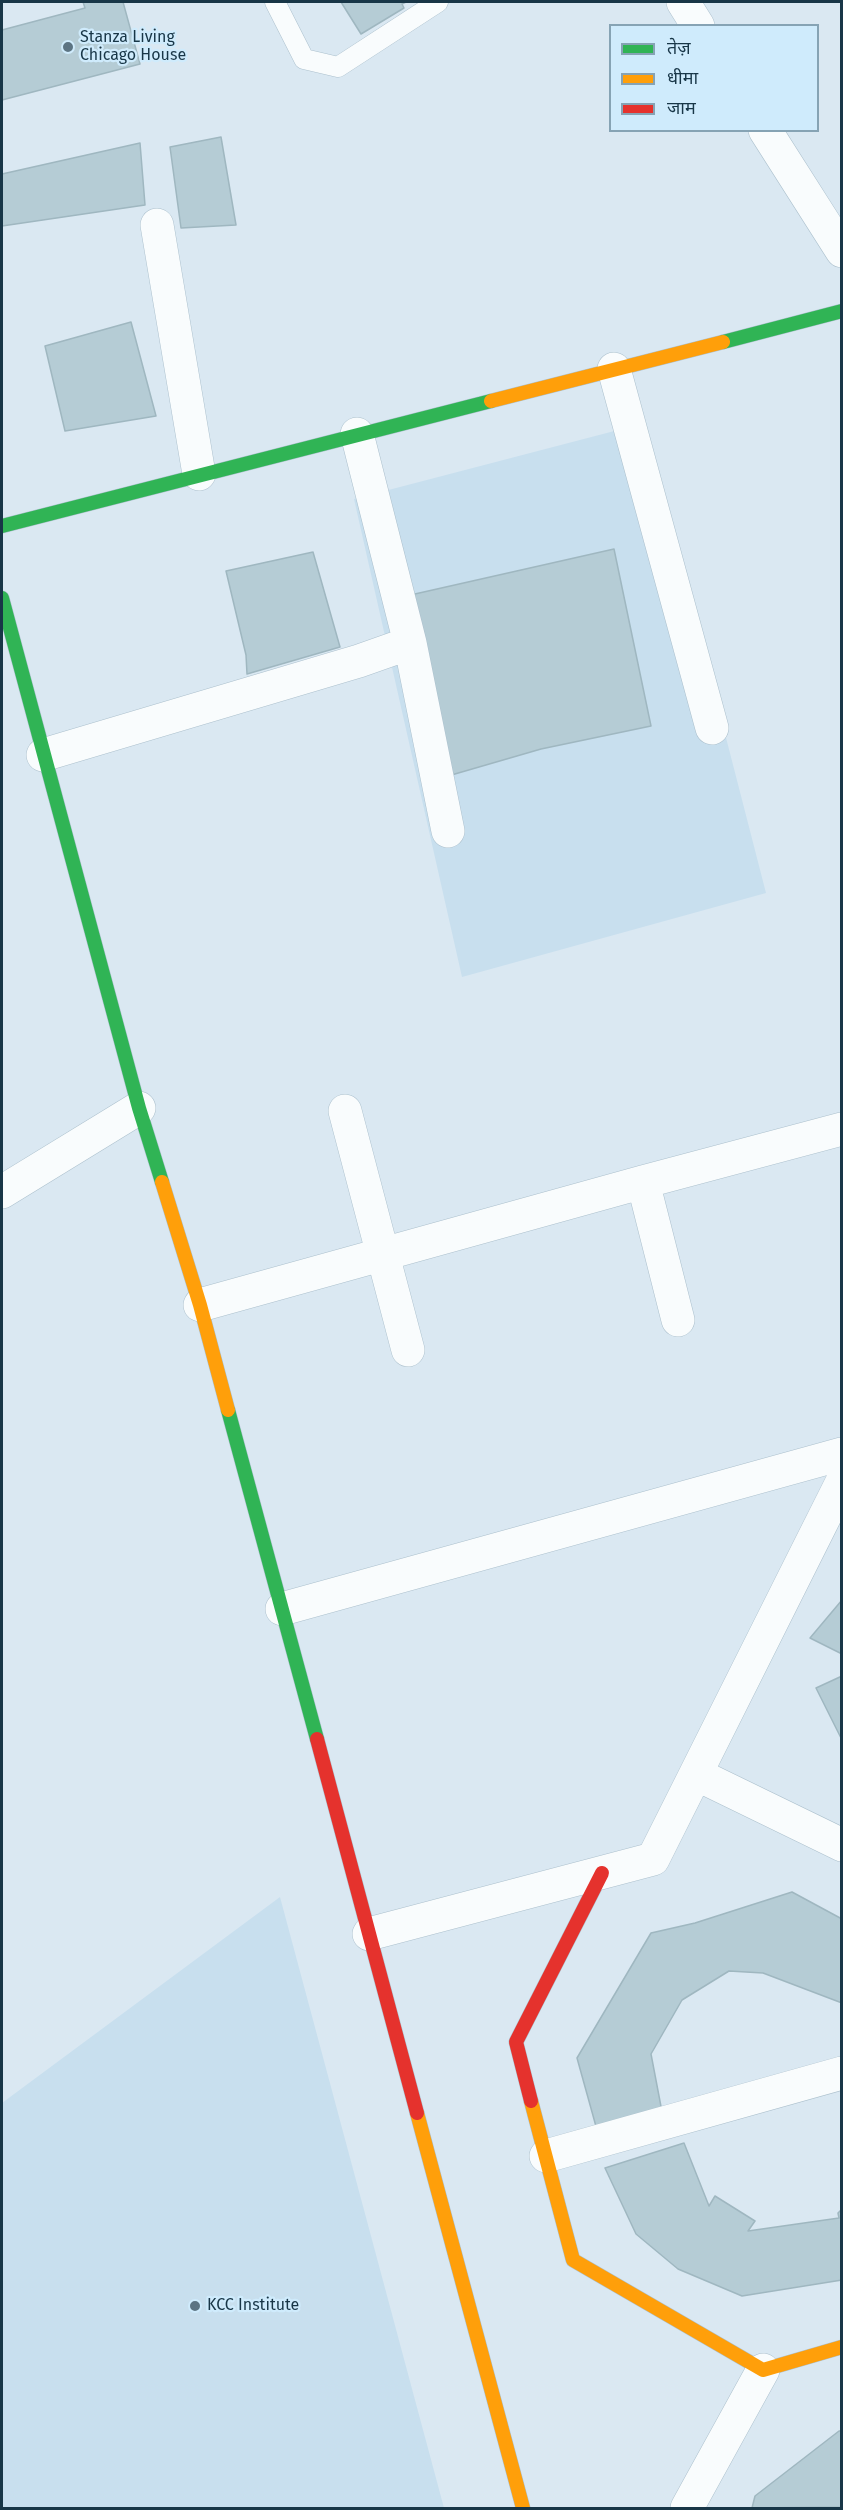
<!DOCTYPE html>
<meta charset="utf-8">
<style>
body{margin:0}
#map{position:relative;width:843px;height:2510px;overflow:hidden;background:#dae8f2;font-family:"Fira Sans","Noto Sans Devanagari",sans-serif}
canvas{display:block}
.frame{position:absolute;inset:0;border:3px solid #183647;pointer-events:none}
.legend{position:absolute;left:609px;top:24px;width:210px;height:108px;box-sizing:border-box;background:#cfebfc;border:2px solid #86a3b4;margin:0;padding:8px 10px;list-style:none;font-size:18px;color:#183647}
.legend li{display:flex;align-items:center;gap:12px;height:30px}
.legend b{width:30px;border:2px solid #86a3b4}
</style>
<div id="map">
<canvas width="843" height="2510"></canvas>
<div class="frame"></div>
<ul class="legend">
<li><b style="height:8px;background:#30b455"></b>तेज़</li>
<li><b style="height:8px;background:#ff9f0a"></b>धीमा</li>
<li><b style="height:8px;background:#e5322d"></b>जाम</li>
</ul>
</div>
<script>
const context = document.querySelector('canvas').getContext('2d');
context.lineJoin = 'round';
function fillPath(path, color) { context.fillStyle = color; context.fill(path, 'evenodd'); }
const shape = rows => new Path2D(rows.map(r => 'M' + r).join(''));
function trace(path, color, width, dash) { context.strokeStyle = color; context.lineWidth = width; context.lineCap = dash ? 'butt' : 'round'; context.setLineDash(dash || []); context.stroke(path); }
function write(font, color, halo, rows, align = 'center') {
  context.font = font + ' "Fira Sans",sans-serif'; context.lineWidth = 4.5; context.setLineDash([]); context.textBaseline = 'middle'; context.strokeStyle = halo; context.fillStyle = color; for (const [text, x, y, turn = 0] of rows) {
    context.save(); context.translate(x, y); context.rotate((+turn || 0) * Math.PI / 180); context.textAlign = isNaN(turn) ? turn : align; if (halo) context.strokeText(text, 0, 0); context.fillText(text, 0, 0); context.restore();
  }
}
fillPath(shape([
 [645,423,766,893,462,977,354,499],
 [280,1897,444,2508,2,2508,2,2103]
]), '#c8dfee');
const building = shape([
 [83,2,123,2,140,64,2,100,2,30,85,8,83,2],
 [341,2,406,2,402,4,404,8,361,34,341,2],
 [221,137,236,225,181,228,170,147,221,137],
 [140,143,145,205,2,226,2,174,140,143],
 [131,322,156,416,65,431,45,346,131,322],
 [614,549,651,726,541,749,448,776,406,596,614,549],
 [313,552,340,647,247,674,246,655,226,571,313,552],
 [842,1600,842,1654,810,1638,842,1600],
 [842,1676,842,1740,816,1688,842,1676],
 [792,1892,842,1919,842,2003,763,1973,729,1971,682,2000,651,2054,663,2117,597,2130,577,2058,651,1933,695,1923,792,1892],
 [684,2143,709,2206,715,2196,755,2221,748,2231,839,2218,838,2213,842,2209,842,2280,742,2296,678,2269,636,2234,605,2168,684,2143],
 [839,2431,842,2431,842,2507,752,2508,755,2496,839,2431]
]);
fillPath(building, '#b5ccd5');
trace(building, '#9fb7c0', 1.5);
const lane = shape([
 [275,2,304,59,338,67,438,2]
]);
const street = shape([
 [683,2,698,26],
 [765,130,842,251],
 [157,225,199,474],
 [614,369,712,728],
 [357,434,410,643,448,831],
 [43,755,359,661,410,643],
 [345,1111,408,1350],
 [643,1182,678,1320],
 [2,1192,139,1108],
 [200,1305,643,1182,842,1129],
 [282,1609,842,1454],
 [696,1774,842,1845],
 [369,1934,653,1859,842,1482],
 [546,2156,842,2073],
 [687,2508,763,2370]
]);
const fast = shape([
 [723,342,842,311],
 [2,526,491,401],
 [2,598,139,1108,162,1182],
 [228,1410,317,1739]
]);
const slow = shape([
 [491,401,723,342],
 [162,1182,200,1305,228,1410],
 [531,2101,573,2260,763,2370,842,2347],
 [417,2113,523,2508]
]);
const jam = shape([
 [317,1739,417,2113],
 [531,2101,516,2042,602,1873]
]);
trace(lane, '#acc0cd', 21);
trace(street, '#acc0cd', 34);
trace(fast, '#acc0cd', 15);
trace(slow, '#acc0cd', 15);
trace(jam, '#acc0cd', 15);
trace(lane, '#f9fcfd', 20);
trace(street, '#f9fcfd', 33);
trace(fast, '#30b455', 14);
trace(slow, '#ff9f0a', 14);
trace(jam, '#e5322d', 14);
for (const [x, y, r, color] of [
 [68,47,6,"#5c7483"],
 [195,2306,6,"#5c7483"]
]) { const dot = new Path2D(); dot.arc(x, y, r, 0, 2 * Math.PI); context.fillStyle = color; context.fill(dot); trace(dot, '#cfebfc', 2); }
write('16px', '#183647', '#cfebfc', [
 ["Stanza Living",80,38],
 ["Chicago House",80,56],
 ["KCC Institute",207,2306]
], 'left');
</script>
